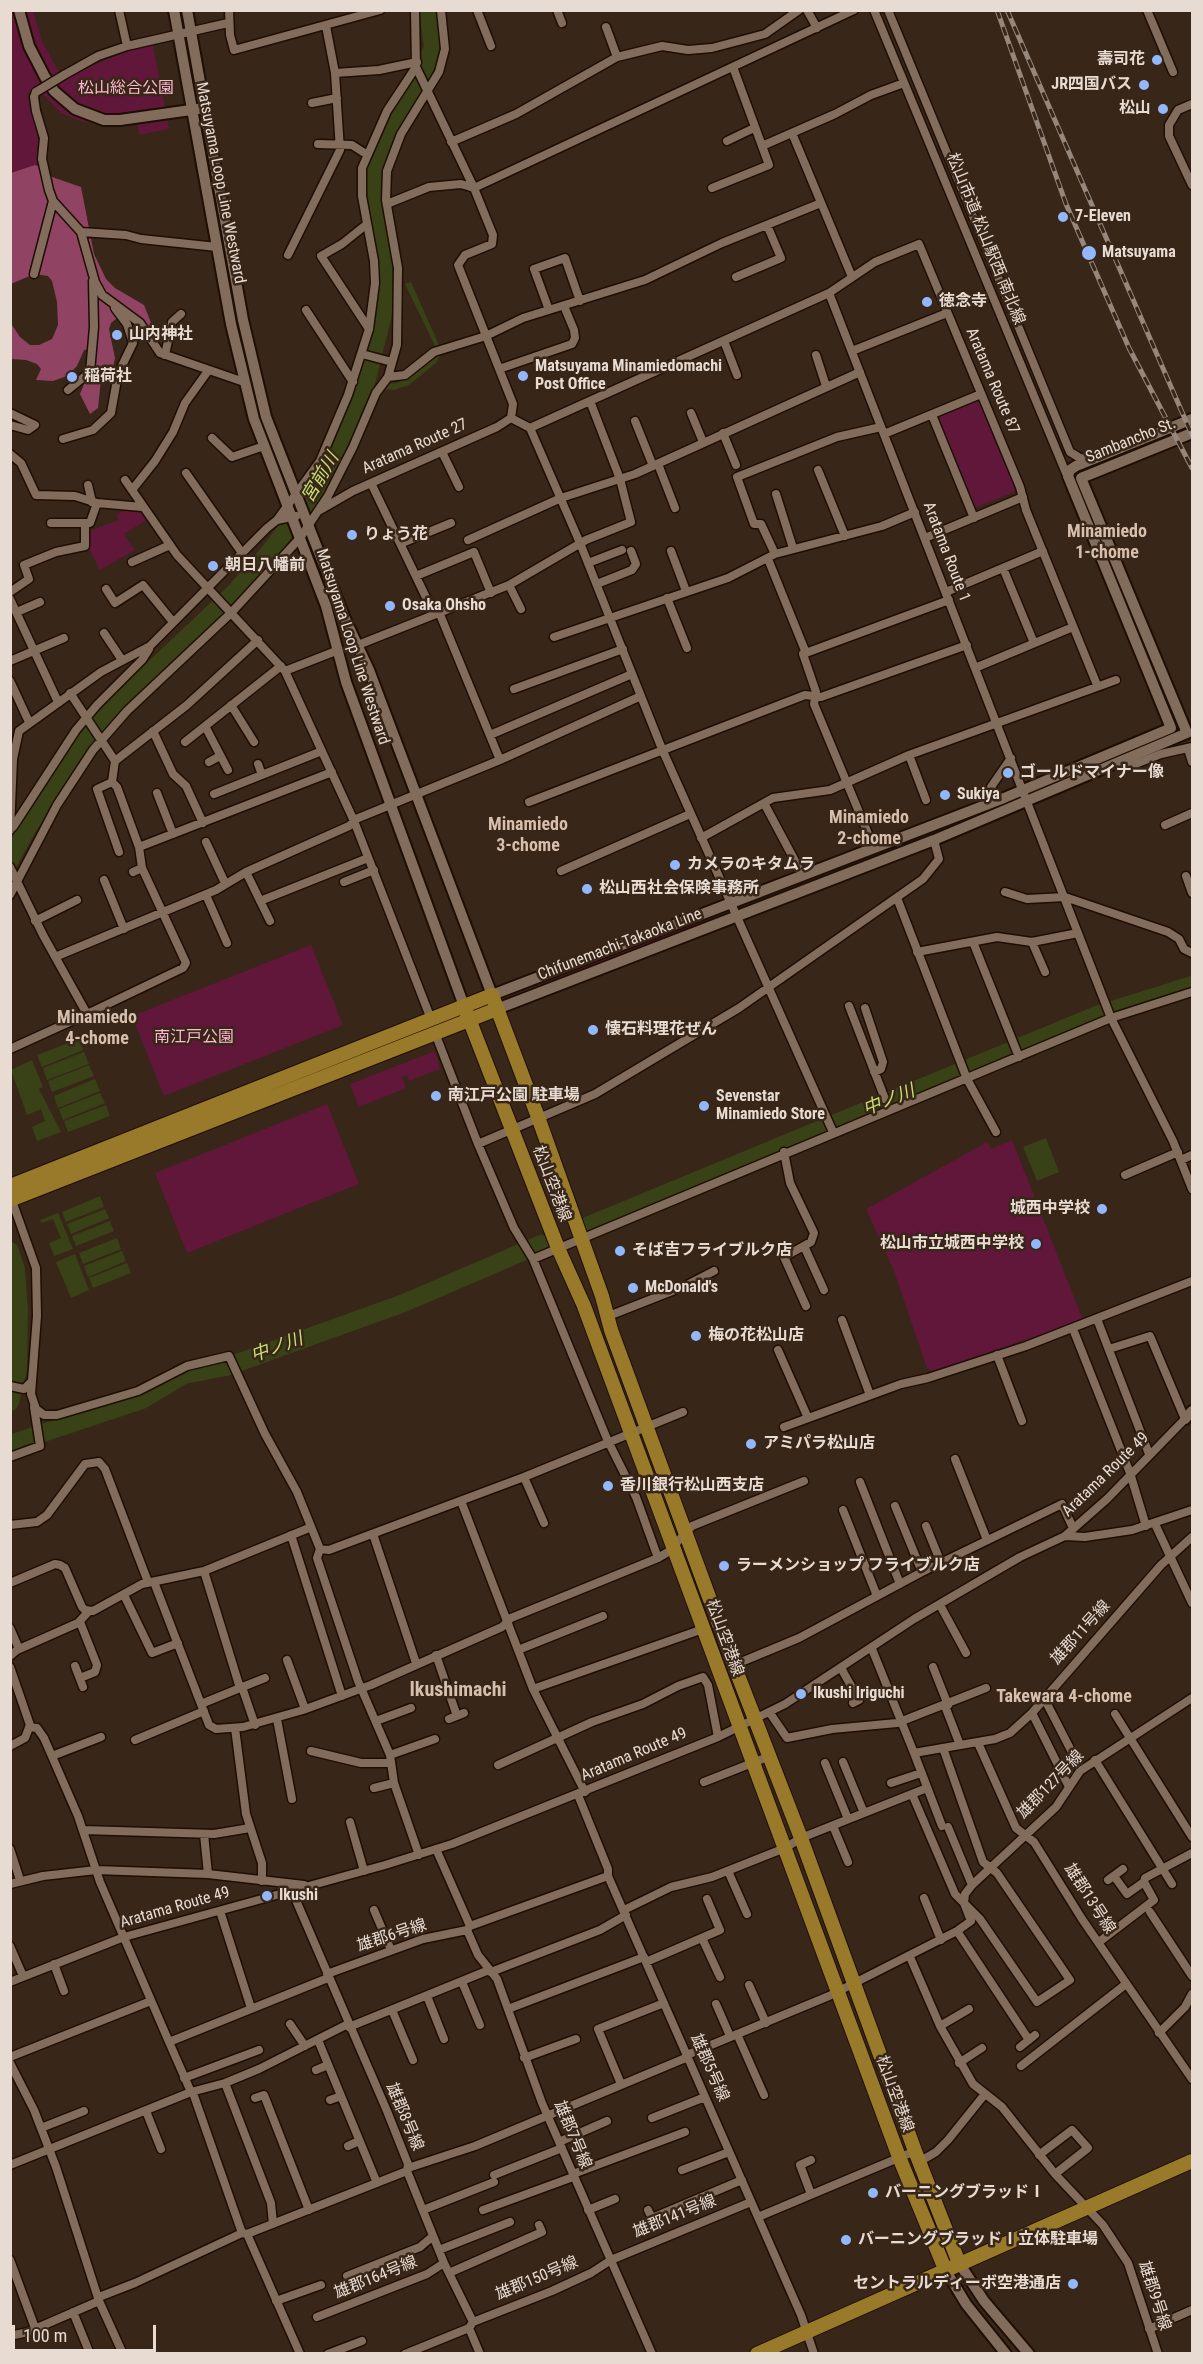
<!DOCTYPE html>
<meta charset="utf-8">
<style>
body{margin:0}
#map{position:relative;width:1203px;height:2364px;overflow:hidden;background:#382618;font-family:"Roboto Condensed",sans-serif}
canvas{display:block}
.frame{position:absolute;inset:0;border:12px solid #e8dbd2;pointer-events:none}
.scale{position:absolute;left:12px;top:2325px;width:144px;height:27px;box-sizing:border-box;border:3px solid #e8dbd2;border-top:0;padding-left:8px;font-size:18px;line-height:21px;white-space:nowrap;color:#e8dbd2;-webkit-text-stroke:4px #382618;paint-order:stroke}
</style>
<div id="map">
<canvas width="1203" height="2364"></canvas>
<div class="frame"></div>
<div class="scale">100 m</div>
</div>
<script>
const context = document.querySelector('canvas').getContext('2d');
context.lineJoin = 'round';
function fillPath(path, color) { context.fillStyle = color; context.fill(path, 'evenodd'); }
const shape = rows => new Path2D(rows.map(r => 'M' + r).join(''));
function trace(path, color, width, dash) { context.strokeStyle = color; context.lineWidth = width; context.lineCap = dash ? 'butt' : 'round'; context.setLineDash(dash || []); context.stroke(path); }
function write(font, color, halo, rows, align = 'center') {
  context.font = font + ' "Roboto Condensed","Noto Sans JP",sans-serif'; context.lineWidth = 5; context.setLineDash([]); context.textBaseline = 'middle'; context.strokeStyle = halo; context.fillStyle = color; for (const [text, x, y, turn = 0] of rows) {
    context.save(); context.translate(x, y); context.rotate((+turn || 0) * Math.PI / 180); context.textAlign = isNaN(turn) ? turn : align; if (halo) context.strokeText(text, 0, 0); context.fillText(text, 0, 0); context.restore();
  }
}
fillPath(shape([
 [10,11,33,11,42,41,63,79,123,52,153,45,169,129,140,135,137,125,103,125,80,121,61,113,36,87,28,93,38,131,34,274,11,284],
 [977,401,980,404,1016,488,1014,492,977,507,973,505,938,420,941,416],
 [128,509,140,509,147,520,124,534,135,550,100,570,89,548,89,531,119,520,116,515],
 [699,922,700,924,510,998,511,996],
 [311,945,343,1025,164,1096,132,1016],
 [435,1051,440,1069,409,1081,407,1075,402,1077,406,1088,359,1107,350,1084],
 [327,1104,359,1184,187,1253,155,1173],
 [1012,1140,1083,1320,934,1372,927,1368,894,1271,866,1209,987,1142,991,1149]
]), '#60173a');
fillPath(shape([
 [35,165,48,170,52,177,81,187,94,254,106,279,115,288,144,305,155,333,155,337,142,340,139,339,132,321,125,317,117,318,111,323,109,329,115,358,113,367,101,379,98,408,90,414,80,394,96,355,93,349,84,350,77,366,67,376,53,381,36,380,41,369,37,364,26,360,11,359,10,322,20,337,30,345,39,345,52,339,58,325,57,302,52,281,48,276,34,274,11,284,11,173]
]), '#914364');
fillPath(shape([
 [411,282,442,352,436,363,409,385,394,390,383,389,384,384,397,383,409,376,436,348,405,284],
 [79,1039,83,1050,42,1067,37,1055],
 [84,1052,89,1064,47,1080,43,1068],
 [32,1060,43,1087,39,1089,61,1132,37,1141,32,1127,45,1121,41,1109,27,1115,11,1070],
 [89,1065,94,1076,52,1092,48,1081],
 [95,1079,100,1091,58,1108,54,1096],
 [100,1093,105,1103,63,1120,59,1109],
 [106,1105,110,1116,68,1132,64,1121],
 [1046,1138,1059,1172,1037,1181,1023,1147],
 [100,1196,104,1207,66,1222,62,1212],
 [105,1209,109,1218,71,1234,67,1224],
 [58,1213,73,1249,54,1256,49,1243,61,1238,53,1219,41,1223,40,1220],
 [110,1221,114,1231,76,1246,72,1236],
 [117,1238,121,1249,83,1264,79,1253],
 [122,1251,126,1261,88,1277,84,1266],
 [75,1254,89,1290,71,1298,56,1262],
 [127,1263,131,1273,93,1288,89,1278]
]), '#384216');
trace(shape([
 [10,860,28,827,85,741,113,707,235,592,271,550,321,484,345,435,367,379,383,314,384,250,374,206,373,178,385,137,422,76,433,47,428,10],
 [589,1225,1099,1014,1192,985],
 [10,1251,16,1270,19,1310,18,1369,10,1402],
 [10,1444,142,1400,184,1375,226,1367,404,1303,541,1244]
]), '#384216', 18);
const minor = shape([
 [119,10,127,46],
 [229,10,230,35,234,50,380,10],
 [477,10,491,46],
 [557,10,562,23],
 [807,10,817,28],
 [874,10,1068,478],
 [888,10,1070,452,1080,458,1090,459],
 [1147,10,1173,72],
 [606,27,617,57],
 [416,67,474,188,493,235,492,244,465,255,458,265,513,404,511,418],
 [335,73,379,70,417,62],
 [64,75,98,56,127,46,228,23],
 [36,92,34,97,36,111,44,138,42,159,49,190,53,201,81,232,95,282,102,295,140,323,160,353,244,382],
 [312,103,337,98],
 [1192,104,1178,110,1169,125,1169,136,1192,185],
 [792,133,852,277],
 [727,141,754,128],
 [451,142,516,114,617,57,662,46,688,50,712,48,765,34,799,10],
 [318,144,352,145,366,154],
 [762,146,835,114,871,95,904,83],
 [712,188,769,165,733,67],
 [387,204,429,187,461,184,474,188,854,10],
 [367,224,342,244,321,256,369,329],
 [81,232,126,235,141,239,217,247],
 [288,255,340,150,335,73,326,26],
 [34,274,53,201],
 [736,277,781,258,767,225],
 [829,293,1111,1018,1173,1141,1192,1189],
 [306,310,353,382],
 [549,310,534,269,565,258,580,301],
 [724,341,737,375],
 [852,351,947,313],
 [362,354,392,362],
 [165,355,172,322,181,314],
 [816,355,826,386],
 [499,369,572,344,575,338,574,330,564,306],
 [388,377,405,375,434,352,486,336,523,318,645,280,722,243,821,203],
 [68,390,90,372,94,327,93,281],
 [10,413,35,425,28,430,10,425],
 [691,413,703,442],
 [932,415,974,518],
 [511,418,530,428],
 [635,421,653,466],
 [530,428,829,293,875,262,919,244,1020,487,1026,510,1097,685],
 [530,428,580,543,662,749,833,1132],
 [723,433,736,465],
 [884,434,981,394],
 [212,438,232,457,264,446],
 [63,439,93,430,111,413,118,374,133,343,127,324,115,308],
 [442,452,459,487],
 [10,454,21,463,36,495,75,496,97,503,142,507],
 [658,464,675,508],
 [818,470,845,536],
 [186,473,242,553],
 [125,480,177,555,285,671,354,821,431,1019],
 [371,483,434,614],
 [88,485,92,502],
 [132,490,155,461,173,432,185,403,208,371],
 [776,494,793,548],
 [320,510,353,491,497,427,511,418],
 [277,520,320,461,348,395,369,329,375,283,374,261,362,196,362,168,387,111,416,67,415,10],
 [51,523,90,523,97,503],
 [925,538,1023,497],
 [468,540,561,498,635,474,860,372],
 [402,543,451,523],
 [671,551,686,591],
 [775,554,761,524,754,524,737,477,837,437,881,427],
 [768,559,806,653],
 [132,562,170,545],
 [588,563,622,550],
 [1003,568,1034,643],
 [416,576,474,552,491,593],
 [597,584,632,570,636,564,631,551],
 [509,585,521,609],
 [106,589,115,603,143,585,173,622],
 [10,592,29,579,24,565,56,552,85,546,85,525],
 [946,592,1043,551],
 [667,598,687,648],
 [10,599,58,702],
 [17,612,40,602],
 [439,612,500,760],
 [104,633,122,660],
 [554,637,728,578,775,554,882,526,915,512],
 [258,640,187,705,115,761,112,782,117,787,139,847,332,772],
 [358,645,509,585,586,540,631,522,620,479,590,401],
 [10,661,64,638],
 [975,668,1073,627],
 [285,671,336,651],
 [10,681,29,722],
 [514,689,623,649],
 [70,693,115,761],
 [231,705,254,742],
 [205,726,228,770],
 [153,731,173,774,186,786,203,823],
 [490,735,632,674],
 [185,742,281,666],
 [1188,749,1192,762],
 [909,755,926,800],
 [1122,760,1125,768,1161,754,1192,747],
 [209,762,220,756],
 [258,764,262,775],
 [112,782,97,789,119,852],
 [993,791,991,787,1011,758],
 [157,793,173,834],
 [214,794,322,751],
 [529,802,805,695,821,697,967,645],
 [764,803,803,876],
 [1165,825,1192,813],
 [13,827,76,730,97,705,142,660,149,649],
 [10,830,13,759,19,731,101,672,150,646,267,528,277,520,296,516],
 [701,838,773,798,830,790,909,755,1116,680],
 [206,842,225,883],
 [139,847,142,868],
 [874,848,814,704,816,692,803,654,949,600],
 [10,867,43,935,87,1014,10,1049],
 [561,871,690,814],
 [246,872,270,921],
 [1186,876,1192,893],
 [104,880,124,929],
 [344,882,374,870],
 [1005,892,1027,899,1065,897,1168,932,1179,939,1184,949,1192,953],
 [10,895,57,805,93,750,127,711,231,613,300,538,328,496,353,447,376,393,388,377,397,345,398,268,386,200,387,171,401,134,439,72,445,49,441,10],
 [206,895,227,943],
 [897,898,967,1079,996,1132],
 [260,901,368,858],
 [35,921,77,900],
 [973,942,1019,1057],
 [1032,942,1045,972],
 [917,952,997,937,1032,942,1078,933],
 [55,957,216,890,246,872,349,826,356,819,500,760,641,696],
 [849,1006,885,1099],
 [865,1008,883,1062,881,1069,874,1072],
 [87,1014,183,968,186,963,142,868,133,872],
 [435,1033,478,1144,514,1228,533,1259,607,1439,636,1497,658,1558],
 [478,1144,595,1094,739,1008,923,879,939,859,934,840],
 [784,1152,790,1183,814,1233,811,1242,784,1257,806,1306],
 [1181,1160,1192,1155],
 [1125,1175,1178,1152],
 [11,1198,36,1268,37,1316,31,1394,36,1409,44,1415,57,1415,138,1391,187,1366,229,1356,265,1434,297,1492,320,1549,329,1550,524,1477,683,1412],
 [804,1246,824,1290],
 [533,1259,1111,1018,1192,992],
 [606,1317,685,1286,714,1271],
 [1097,1319,1149,1454],
 [842,1320,870,1395],
 [1073,1329,1130,1473,1146,1526],
 [778,1350,808,1418],
 [997,1355,1022,1421],
 [10,1386,24,1389,31,1382],
 [784,1427,901,1384,928,1378,1026,1346,1192,1281],
 [10,1457,40,1446,34,1407],
 [955,1459,987,1540],
 [524,1477,544,1523],
 [860,1482,900,1584],
 [461,1501,533,1689,585,1792],
 [895,1506,922,1572],
 [843,1510,877,1596],
 [1155,1524,1192,1603],
 [10,1525,37,1522,47,1515,85,1464,99,1462,105,1469,148,1582],
 [926,1526,941,1563],
 [373,1534,416,1663],
 [291,1535,342,1696],
 [1065,1536,1085,1537,1132,1530,1192,1510],
 [320,1549,317,1558,358,1681,390,1755,394,1783,419,1855],
 [154,1582,209,1725,216,1729,243,1727,303,1710,371,1685,502,1627,511,1618,658,1558,668,1552,692,1526,804,1481],
 [10,1583,55,1564,60,1565,65,1568,82,1607,85,1610,93,1611,142,1584,204,1571,309,1528],
 [124,1595,152,1653,178,1643],
 [940,1605,966,1653],
 [80,1622,97,1665,95,1672,80,1678],
 [10,1628,19,1649],
 [872,1649,914,1753,995,1739,1010,1733,1032,1713,1161,1565,1192,1537],
 [518,1650,603,1616],
 [436,1655,457,1716],
 [10,1656,17,1650,78,1623,89,1611],
 [287,1660,305,1709],
 [734,1665,799,1638,922,1572,1062,1504,1073,1528],
 [75,1666,83,1687],
 [10,1667,30,1725,25,1738,10,1746],
 [933,1667,948,1705],
 [841,1668,859,1700,853,1703],
 [242,1687,255,1725],
 [240,1688,265,1678],
 [533,1689,703,1629],
 [1044,1698,1077,1762],
 [201,1704,240,1688,204,1571],
 [945,1706,960,1745],
 [770,1713,787,1738,832,1729,897,1723,986,1688],
 [1032,1713,1068,1785],
 [1115,1714,1192,1837],
 [277,1719,292,1799],
 [449,1719,464,1713],
 [376,1721,411,1708],
 [29,1727,37,1728,44,1738,78,1816,100,1882,169,2042],
 [235,1728,246,1814,262,1863,262,1881],
 [135,1740,204,1711],
 [978,1743,1016,1828,1034,1842,1082,1919,1192,2079],
 [311,1751,361,1763,389,1763],
 [914,1753,942,1826],
 [390,1755,435,1739],
 [52,1756,101,1737],
 [1095,1760,1172,1884],
 [843,1762,864,1813],
 [825,1763,848,1819],
 [498,1765,592,1722,643,1704,678,1686,703,1677,708,1685,718,1737],
 [704,1782,770,1756],
 [891,1783,921,1773],
 [374,1788,394,1783],
 [912,1794,955,1894,980,1919,1037,2002,1070,1980,997,1873,983,1862,943,1748],
 [578,1795,608,1869,608,1876,801,2315,814,2354],
 [350,1822,364,1871],
 [833,1826,848,1862],
 [948,1827,972,1885],
 [83,1830,214,1834,250,1828],
 [204,1834,208,1874],
 [10,1849,20,1880],
 [436,1849,470,1926,467,1930],
 [728,1871,747,1914],
 [1114,1876,1127,1894,1144,1882],
 [1108,1880,1123,1869],
 [10,1884,43,1876,96,1870,208,1874,304,1885],
 [292,1891,387,2111,408,2164,407,2171,444,2263,473,2322,469,2328,480,2354],
 [924,1898,941,1940],
 [374,1910,391,1950],
 [624,1910,671,1887,712,1877,785,1848,801,1838,927,1788],
 [220,1911,251,2008],
 [1150,1912,1192,1976],
 [470,1926,608,1876],
 [467,1930,478,1955,497,1979,542,2103,652,2354],
 [957,1931,1029,2040],
 [702,1938,720,1977],
 [1099,1942,1154,1900,1144,1882,1145,1878,1192,1853],
 [10,1946,23,1976],
 [910,1957,940,2026,973,2084,1002,2107,1055,2174,1103,2225,1128,2263,1158,2354],
 [646,1962,720,1930,707,1899],
 [54,1964,64,1991],
 [491,1972,600,1930,626,1915],
 [327,1974,423,1939,467,1930],
 [10,1982,124,1937,385,1865,452,1844,718,1737,785,1704,914,1619,1020,1557,1065,1536,1107,1499,1185,1419,1150,1336,1109,1349],
 [462,1982,480,2025],
 [749,1985,766,2023],
 [427,1996,444,2039],
 [716,2004,730,2036],
 [508,2009,644,1957],
 [392,2010,413,2060],
 [290,2024,305,2046],
 [940,2026,969,2009],
 [349,2027,489,1970],
 [1159,2033,1185,2007,1192,1994],
 [737,2034,764,2095],
 [318,2040,377,2183],
 [1020,2047,1035,2035],
 [687,2055,829,1996,957,1931,971,1921,964,1903,965,1894,972,1885,1056,1807,1080,1771,1192,1698],
 [10,2057,151,2001],
 [524,2058,576,2039],
 [10,2063,34,2110,56,2167,99,2301,123,2354],
 [959,2063,982,2048],
 [1021,2066,1126,1984],
 [316,2070,328,2065],
 [184,2078,259,2050],
 [225,2083,271,2203,273,2224],
 [621,2084,598,2029,664,2003],
 [191,2092,169,2042,328,1978],
 [193,2093,242,2233],
 [255,2098,264,2095,309,2210],
 [330,2100,341,2096],
 [146,2111,161,2149],
 [652,2118,705,2097],
 [41,2128,84,2111],
 [559,2142,607,2121],
 [348,2146,359,2141],
 [1039,2155,1072,2130,1088,2148,1055,2174],
 [919,2162,936,2152,948,2140,985,2094],
 [10,2165,191,2092,225,2083,259,2069,348,2024],
 [408,2168,475,2146,688,2057],
 [682,2170,729,2152],
 [573,2174,685,2132],
 [494,2175,562,2148],
 [811,2194,800,2165,811,2160],
 [423,2210,494,2182],
 [483,2210,573,2177],
 [588,2210,615,2199],
 [648,2210,652,2218,742,2180],
 [758,2217,915,2151],
 [247,2234,300,2354],
 [439,2250,510,2222],
 [10,2260,35,2328],
 [449,2273,542,2232,539,2225],
 [347,2276,420,2247,433,2236],
 [99,2297,135,2283,242,2233,247,2234,407,2171],
 [276,2301,321,2285],
 [73,2312,90,2354],
 [317,2317,427,2274,444,2263],
 [473,2322,552,2291,591,2273,611,2260,751,2202],
 [1149,2329,1192,2310],
 [10,2336,28,2332,99,2301],
 [328,2354,362,2341],
 [405,2354,469,2328]
]);
const tertiary = shape([
 [19,10,29,46,45,77,54,91,75,109,104,120,120,120,198,109],
 [174,10,231,324,254,419,326,606,346,682,464,1006],
 [187,10,243,320,266,417,345,619,369,670,492,995,1004,798,1171,728,1068,476,1070,470,1076,466,1192,419],
 [497,1009,934,840,1187,733,1081,478,1192,433],
 [1185,1419,1192,1411],
 [959,2263,984,2301,1029,2354],
 [945,2269,966,2304,1006,2354]
]);
const primary = shape([
 [464,1006,558,1248,584,1306,899,2157,945,2269],
 [10,1186,492,995,538,1117,602,1296,611,1330,734,1665,801,1838,915,2151,959,2263],
 [10,1200,497,1009],
 [757,2354,1192,2161]
]);
trace(minor, '#1f0e03', 11);
trace(tertiary, '#1f0e03', 14);
trace(primary, '#1f0e03', 16);
trace(minor, '#826d5d', 8);
trace(tertiary, '#826d5d', 10);
trace(primary, '#987a2a', 14);
const rail = shape([
 [997,10,1066,204,1129,348,1192,468],
 [1007,10,1192,435]
]);
trace(rail, '#96877c', 5);
trace(rail, '#382618', 3, [9]);
const minorBridge = shape([
 [36,92,64,75]
]);
trace(minorBridge, '#1f0e03', 11, []);
trace(minorBridge, '#826d5d', 8);
for (const [x, y, r, color] of [
 [1157,60,6,"#92b7fd"],
 [1144,85,6,"#92b7fd"],
 [1163,109,6,"#92b7fd"],
 [1063,217,6,"#92b7fd"],
 [1089,253,8,"#92b7fd"],
 [927,302,6,"#92b7fd"],
 [117,335,6,"#92b7fd"],
 [523,376,6,"#92b7fd"],
 [72,377,6,"#92b7fd"],
 [352,535,6,"#92b7fd"],
 [213,566,6,"#92b7fd"],
 [390,606,6,"#92b7fd"],
 [1008,773,6,"#92b7fd"],
 [945,795,6,"#92b7fd"],
 [675,865,6,"#92b7fd"],
 [587,889,6,"#92b7fd"],
 [593,1030,6,"#92b7fd"],
 [436,1096,6,"#92b7fd"],
 [704,1106,6,"#92b7fd"],
 [1102,1209,6,"#92b7fd"],
 [1036,1244,6,"#92b7fd"],
 [620,1251,6,"#92b7fd"],
 [633,1288,6,"#92b7fd"],
 [696,1336,6,"#92b7fd"],
 [751,1444,6,"#92b7fd"],
 [608,1486,6,"#92b7fd"],
 [724,1566,6,"#92b7fd"],
 [801,1694,6,"#92b7fd"],
 [267,1896,6,"#92b7fd"],
 [873,2193,6,"#92b7fd"],
 [846,2240,6,"#92b7fd"],
 [1073,2284,6,"#92b7fd"]
]) { const dot = new Path2D(); dot.arc(x, y, r, 0, 2 * Math.PI); context.fillStyle = color; context.fill(dot); trace(dot, '#382618', 2); }
write('bold 16px', '#e8dbd2', '#382618', [
 ["壽司花",1145,60,"right"],
 ["JR四国バス",1132,85,"right"],
 ["松山",1151,109,"right"],
 ["7-Eleven",1075,217],
 ["Matsuyama",1102,253],
 ["徳念寺",939,302],
 ["山内神社",129,335],
 ["Matsuyama Minamiedomachi",535,367],
 ["Post Office",535,385],
 ["稲荷社",84,377],
 ["りょう花",364,535],
 ["朝日八幡前",225,566],
 ["Osaka Ohsho",402,606],
 ["ゴールドマイナー像",1020,773],
 ["Sukiya",957,795],
 ["カメラのキタムラ",687,865],
 ["松山西社会保険事務所",599,889],
 ["懐石料理花ぜん",605,1030],
 ["南江戸公園 駐車場",448,1096],
 ["Sevenstar",716,1097],
 ["Minamiedo Store",716,1115],
 ["城西中学校",1090,1209,"right"],
 ["松山市立城西中学校",1024,1244,"right"],
 ["そば吉フライブルク店",632,1251],
 ["McDonald's",645,1288],
 ["梅の花松山店",708,1336],
 ["アミパラ松山店",763,1444],
 ["香川銀行松山西支店",620,1486],
 ["ラーメンショップ フライブルク店",736,1566],
 ["Ikushi Iriguchi",813,1694],
 ["Ikushi",279,1896],
 ["バーニングブラッドⅠ",885,2193],
 ["バーニングブラッドⅠ立体駐車場",858,2240],
 ["セントラルディーボ空港通店",1061,2284,"right"]
], 'left');
write('16px', '#feb9d2', '#382618', [
 ["松山総合公園",126,89],
 ["南江戸公園",194,1038]
]);
write('16px', '#e8dbd2', '#382618', [
 ["Matsuyama Loop Line Westward",220,183,79],
 ["松山市道 松山駅西 南北線",985,239,68],
 ["Aratama Route 87",992,381,67],
 ["Sambancho St.",1131,441,-22],
 ["Aratama Route 27",415,447,-24],
 ["Aratama Route 1",946,552,69],
 ["Matsuyama Loop Line Westward",352,647,72],
 ["Chifunemachi-Takaoka Line",620,945,-21],
 ["松山空港線",551,1184,69],
 ["Aratama Route 49",1106,1475,-44],
 ["雄郡11号線",1081,1633,-48],
 ["松山空港線",724,1638,70],
 ["Aratama Route 49",634,1755,-23],
 ["雄郡127号線",1051,1785,-46],
 ["雄郡13号線",1089,1899,57],
 ["Aratama Route 49",175,1908,-16],
 ["雄郡6号線",392,1936,-18],
 ["雄郡5号線",709,2068,66],
 ["松山空港線",894,2094,70],
 ["雄郡8号線",404,2117,67],
 ["雄郡7号線",572,2135,67],
 ["雄郡141号線",675,2217,-22],
 ["雄郡164号線",376,2278,-22],
 ["雄郡150号線",537,2279,-23],
 ["雄郡9号線",1154,2296,72]
]);
write('italic 18px', '#c7e171', '#382618', [
 ["宮前川",321,478,-59],
 ["中ノ川",889,1101,-22],
 ["中ノ川",277,1348,-20]
]);
write('bold 18px', '#d7bfae', '#382618', [
 ["Minamiedo",1107,532],
 ["1-chome",1107,553],
 ["Minamiedo",869,818],
 ["2-chome",869,839],
 ["Minamiedo",528,825],
 ["3-chome",528,846],
 ["Minamiedo",97,1018],
 ["4-chome",97,1039],
 ["Takewara 4-chome",1064,1697]
]);
write('bold 20px', '#d7bfae', '#382618', [
 ["Ikushimachi",458,1691]
]);
</script>
